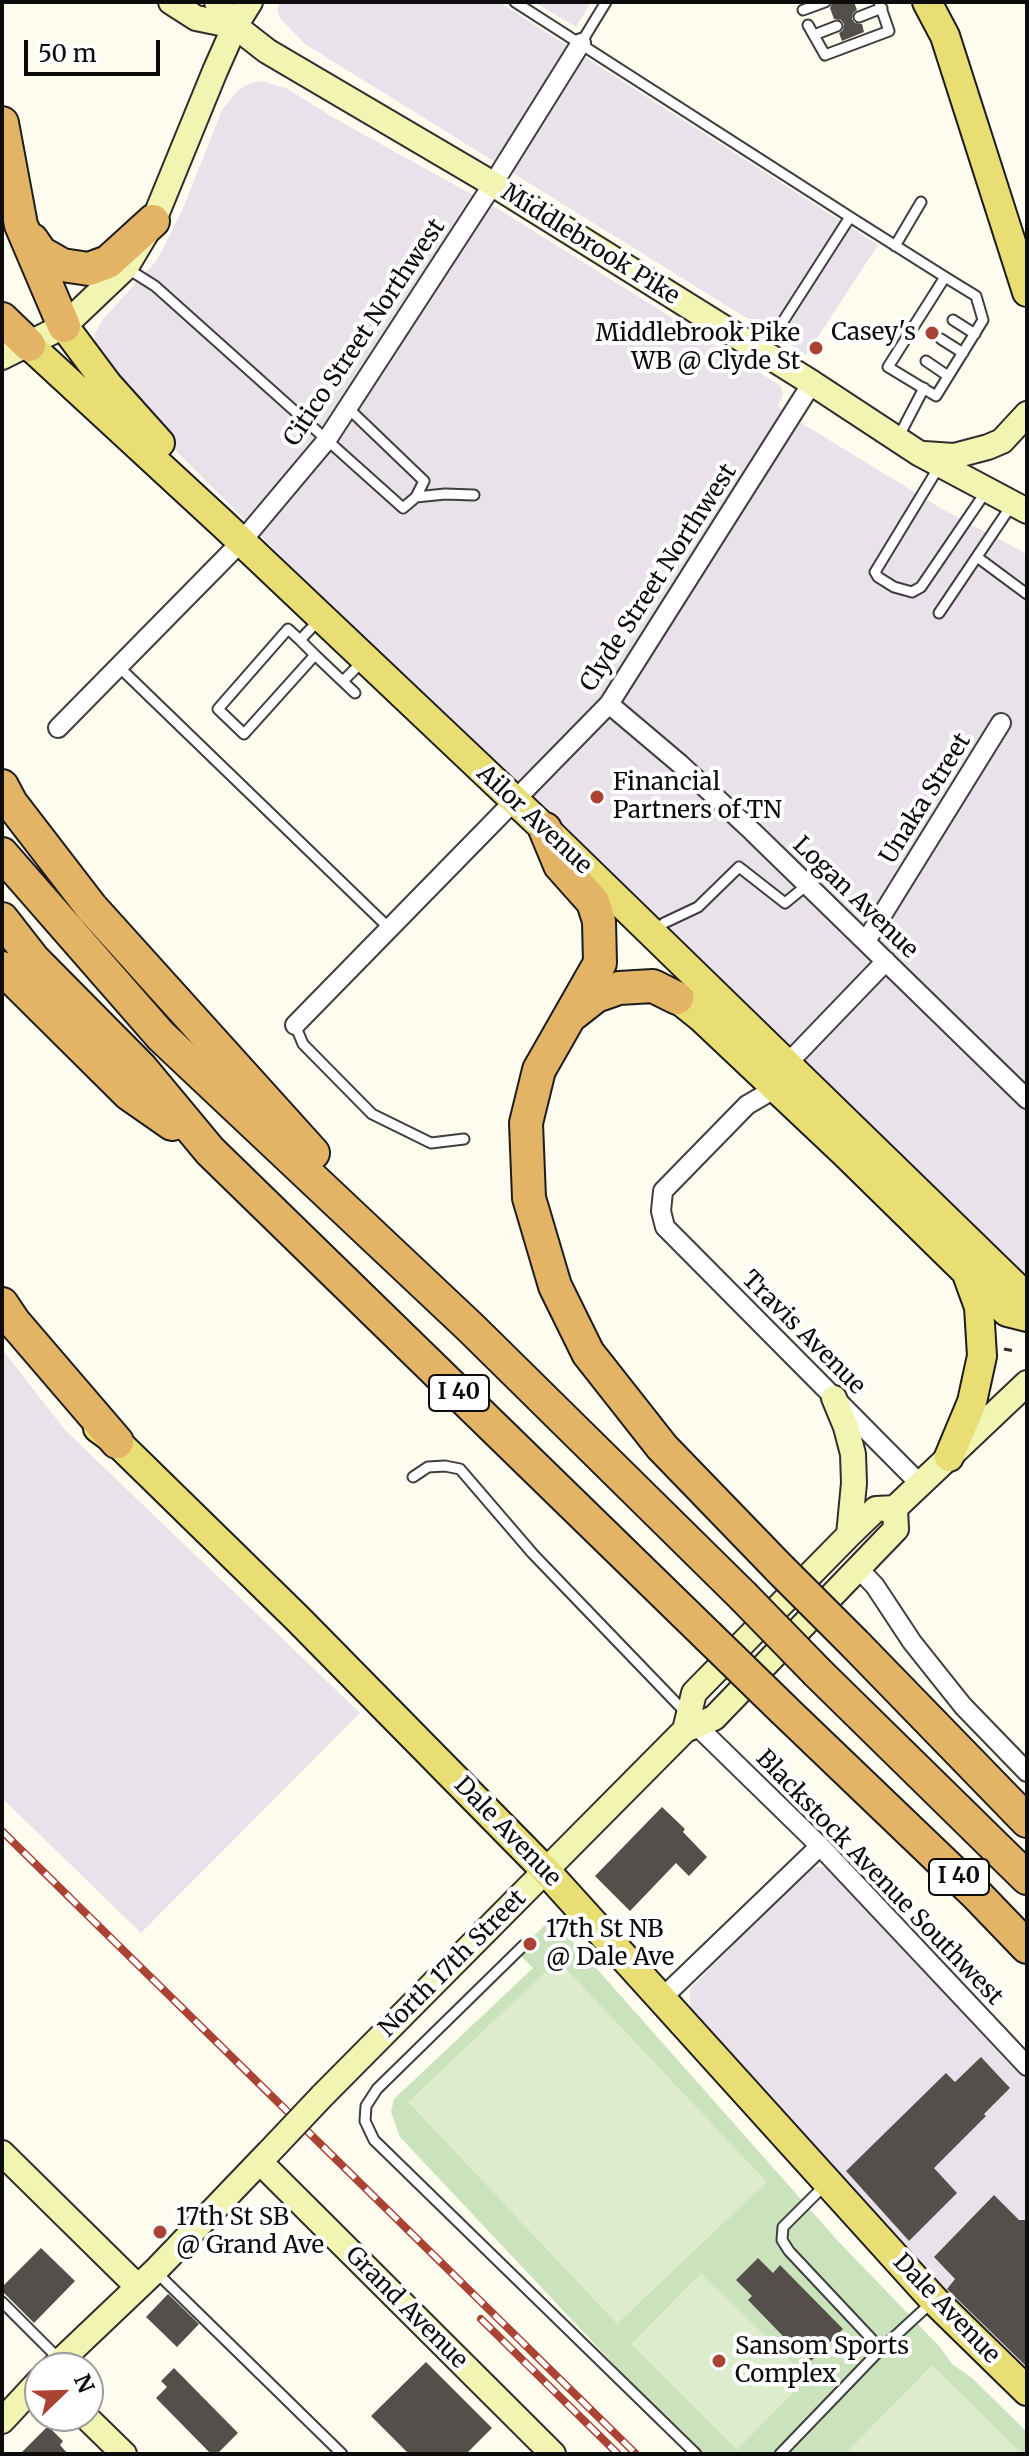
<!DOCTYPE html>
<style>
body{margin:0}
#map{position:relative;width:1029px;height:2456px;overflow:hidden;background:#fdfcee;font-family:Merriweather,serif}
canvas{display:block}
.frame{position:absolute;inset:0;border:4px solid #0c0c0c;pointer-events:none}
.north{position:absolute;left:24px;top:2352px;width:80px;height:80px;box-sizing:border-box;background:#fff;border:2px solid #9e9e9e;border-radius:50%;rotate:67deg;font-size:22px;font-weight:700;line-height:32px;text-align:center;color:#0c0c0c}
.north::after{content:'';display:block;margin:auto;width:28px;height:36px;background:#ab4335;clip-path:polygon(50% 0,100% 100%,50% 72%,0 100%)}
.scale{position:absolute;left:24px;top:40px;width:136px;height:36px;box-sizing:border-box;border:4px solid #0c0c0c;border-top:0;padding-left:10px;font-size:24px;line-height:28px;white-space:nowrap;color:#0c0c0c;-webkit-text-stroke:6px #fff;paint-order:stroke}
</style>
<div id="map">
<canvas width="1029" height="2456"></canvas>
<div class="frame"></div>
<div class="north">N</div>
<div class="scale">50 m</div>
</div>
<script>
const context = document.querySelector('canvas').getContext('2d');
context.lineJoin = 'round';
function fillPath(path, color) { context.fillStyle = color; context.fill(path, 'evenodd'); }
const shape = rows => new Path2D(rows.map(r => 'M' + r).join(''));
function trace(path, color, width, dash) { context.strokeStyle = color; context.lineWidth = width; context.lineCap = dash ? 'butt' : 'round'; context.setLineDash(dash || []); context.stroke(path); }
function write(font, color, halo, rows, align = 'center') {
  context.font = font + ' Merriweather,serif'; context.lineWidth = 8; context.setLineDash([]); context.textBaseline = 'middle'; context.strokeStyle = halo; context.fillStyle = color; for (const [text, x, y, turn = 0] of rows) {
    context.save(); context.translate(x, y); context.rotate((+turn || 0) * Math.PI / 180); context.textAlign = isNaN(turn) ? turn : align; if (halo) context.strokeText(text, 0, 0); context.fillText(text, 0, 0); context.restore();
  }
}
fillPath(shape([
 [280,2,499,2,878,245,806,355,305,44,280,18,277,10],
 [534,2,591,2,576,27],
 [262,81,288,89,334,118,500,210,781,386,783,394,778,406,803,424,942,509,1027,554,1027,1279,284,559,145,420,94,352,95,333,104,318,157,260,181,213,222,110,239,89,251,83],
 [2,1349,65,1430,360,1713,141,1933,2,1798],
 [816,1867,824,1867,833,1871,1027,2074,1027,2376,983,2333,690,2011,690,1989,796,1881,808,1870]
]), '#eae2ea');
fillPath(shape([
 [548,1922,555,1922,566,1934,838,2241,940,2347,952,2364,972,2378,1027,2432,1027,2454,698,2454,400,2137,391,2112,394,2099,533,1968,517,1952]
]), '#cae3bc');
fillPath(shape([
 [558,1960,767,2182,617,2324,408,2102],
 [701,2273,808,2378,737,2450,631,2344],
 [932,2365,1022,2454,845,2454]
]), '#dceccc');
fillPath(shape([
 [832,2,854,2,857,10,853,13,852,19,855,23,862,24,864,32,842,41,839,33,843,30,844,24,841,20,834,19,830,8],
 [662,1807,685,1829,683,1832,707,1857,689,1876,676,1863,630,1911,595,1876],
 [981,2057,1010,2088,984,2114,986,2116,934,2168,957,2193,909,2241,846,2171,946,2073,955,2082],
 [994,2195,1019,2220,1027,2220,1027,2367,947,2289,955,2279,934,2257],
 [41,2248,75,2281,34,2323,2,2291,2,2287],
 [758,2258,773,2273,780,2265,843,2329,809,2363,748,2300,752,2296,736,2280],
 [168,2294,199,2324,177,2347,146,2317],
 [426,2362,492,2428,466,2454,409,2454,371,2416],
 [174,2368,238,2433,217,2454,211,2454,156,2398,167,2387,161,2381],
 [48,2426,63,2441,60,2445,68,2454,20,2454]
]), '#544f4a');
const lane = shape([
 [515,2,850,217,764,351],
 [803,10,825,2],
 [859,17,882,8],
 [808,25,825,55,889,31,879,2],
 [814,35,837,26],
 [581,43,606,2],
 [850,217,945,277,976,296,983,320,936,396,888,367,945,277],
 [895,246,921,202],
 [128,269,155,286,403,508,416,497,424,481,348,408],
 [953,320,975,334],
 [941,339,963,353],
 [926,361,948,376],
 [899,436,924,388],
 [940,465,875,572,878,577,894,587,912,592,921,587,987,490],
 [416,497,445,494,474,495],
 [977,557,1027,594],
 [939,613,1011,506],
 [300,640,288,629,218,709,244,734,315,655,300,640,319,620],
 [315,655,355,693],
 [118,666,389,928],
 [343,681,363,661],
 [657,930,664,923,698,907,739,867,785,903,807,885],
 [295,1025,303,1044,372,1114,431,1143,464,1139],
 [413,1477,428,1467,445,1466,460,1469,533,1554,687,1714],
 [524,1945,377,2089,366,2106,365,2121,374,2140,696,2454],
 [825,2185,783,2227,782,2240,789,2251,881,2349,931,2303],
 [156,2272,342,2454],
 [2,2302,59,2359],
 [780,2454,881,2349]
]);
const street = shape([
 [609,704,680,764,753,832,1027,1099],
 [58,728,242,541,326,441,493,184,581,43],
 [866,941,1001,723],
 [295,1025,609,704,812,383],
 [787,1064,886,961],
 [776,1088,747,1105,663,1191,661,1211,665,1227,920,1484],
 [858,1568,875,1586,912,1642,963,1706,1027,1772],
 [696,1725,820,1846,1027,2066],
 [662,1998,820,1846]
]);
const secondary = shape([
 [171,2,196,18,235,26],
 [217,2,235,26,267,51,493,184,812,383,920,454,1027,511],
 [2,357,64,326,126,267,154,220,215,71,235,26,250,2],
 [924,454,954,456,988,447,1002,441,1027,414],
 [834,1398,846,1427,853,1454,854,1483,849,1535],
 [685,1730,694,1693,849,1535,876,1509,895,1508,1027,1383],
 [322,2096,685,1730,714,1718,896,1529,895,1508],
 [2,2153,138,2287],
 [260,2162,553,2454],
 [53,2368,155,2271,269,2152],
 [85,2416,124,2454],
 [2,2421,40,2380]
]);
const primary = shape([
 [927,2,945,36,1027,292],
 [64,326,108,385,160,443],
 [29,345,224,525,545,829,1023,1294,1027,1306],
 [677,998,702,1018,846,1154,1007,1312,1027,1317],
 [98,1428,117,1442,298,1619,545,1870,934,2300,1027,2391],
 [949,1457,972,1402,982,1356,979,1307,968,1277]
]);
const highway = shape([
 [2,123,21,225,64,326],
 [32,240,41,253,62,265,89,269,108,262,153,221],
 [2,319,29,345],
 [2,786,11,803,91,907,313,1153],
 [545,829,560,865,593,902,599,921,600,963,539,1070,526,1123,529,1198,555,1286,588,1353,662,1447,780,1569],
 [2,854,161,1036,471,1328,743,1596],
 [2,919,34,960,141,1068,210,1151,708,1636],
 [2,968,129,1094,172,1124],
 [573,1014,596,996,619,988,653,986,677,998],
 [2,1304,14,1322,117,1442],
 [855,1644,1027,1821],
 [818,1673,1027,1878],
 [785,1711,976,1894,1027,1947]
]);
trace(lane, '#3f3f3f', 13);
trace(street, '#3f3f3f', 22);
trace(secondary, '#2e2e2e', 28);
trace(primary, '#1d1d1d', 32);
trace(highway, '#1d1d1d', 36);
trace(shape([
 [1004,1349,1014,1351]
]), '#2e2e2e', 3, [8, 4]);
trace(lane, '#fff', 9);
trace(street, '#fff', 18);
trace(secondary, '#f2f5b1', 24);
trace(primary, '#e8de73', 28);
trace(highway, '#e3b366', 32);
const rail = shape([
 [2,1831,636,2454],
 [481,2319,618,2454]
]);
trace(rail, '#ab4335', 8);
trace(rail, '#fff', 5, [15]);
const secondaryBridge = shape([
 [271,2150,322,2096]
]);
const highwayBridge = shape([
 [780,1569,855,1644],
 [743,1596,818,1673],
 [708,1636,785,1711]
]);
trace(secondaryBridge, '#2e2e2e', 28, []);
trace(highwayBridge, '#1d1d1d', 36, []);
trace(secondaryBridge, '#f2f5b1', 24);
trace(highwayBridge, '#e3b366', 32);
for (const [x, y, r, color] of [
 [932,333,8,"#ab4335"],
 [816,348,8,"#ab4335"],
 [597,797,8,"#ab4335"],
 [530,1944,8,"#ab4335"],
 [160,2232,8,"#ab4335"],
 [719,2361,8,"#ab4335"]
]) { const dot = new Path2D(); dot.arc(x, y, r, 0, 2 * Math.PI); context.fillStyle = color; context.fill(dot); trace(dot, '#fff', 3); }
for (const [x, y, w] of [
 [459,1393,60],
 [959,1877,60]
]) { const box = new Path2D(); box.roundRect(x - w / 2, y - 18, w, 36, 6); context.fillStyle = '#fff'; context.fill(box); trace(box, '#0c0c0c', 2); }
write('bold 22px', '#0c0c0c', null, [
 ["I 40",459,1393],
 ["I 40",959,1877]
]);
write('24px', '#0c0c0c', '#fff', [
 ["Middlebrook Pike",590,245,32],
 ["Citico Street Northwest",365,333,-56],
 ["Clyde Street Northwest",659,578,-57],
 ["Unaka Street",926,799,-58],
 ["Ailor Avenue",534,820,43],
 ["Logan Avenue",855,898,44],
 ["Travis Avenue",803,1333,45],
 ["Dale Avenue",507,1832,46],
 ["Blackstock Avenue Southwest",879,1878,46],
 ["North 17th Street",453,1964,-45],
 ["Grand Avenue",406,2308,45],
 ["Dale Avenue",946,2309,46]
]);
write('24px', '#0c0c0c', '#fff', [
 ["Casey's",916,333,"right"],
 ["Middlebrook Pike",800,334,"right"],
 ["WB @ Clyde St",800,362,"right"],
 ["Financial",613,783],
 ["Partners of TN",613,811],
 ["17th St NB",546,1930],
 ["@ Dale Ave",546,1958],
 ["17th St SB",176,2218],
 ["@ Grand Ave",176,2246],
 ["Sansom Sports",735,2347],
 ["Complex",735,2375]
], 'left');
</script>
